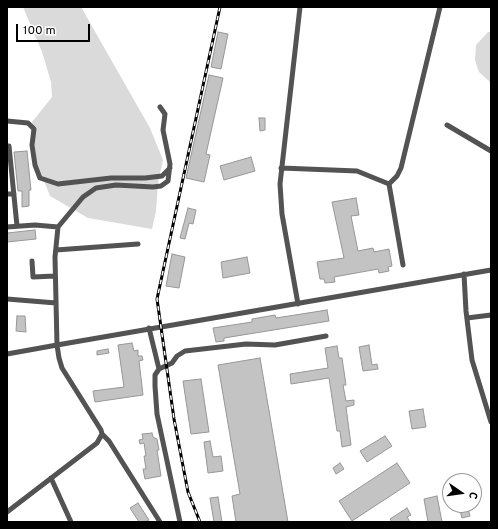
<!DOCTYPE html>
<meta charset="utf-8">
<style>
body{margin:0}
#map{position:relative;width:498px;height:529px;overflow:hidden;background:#fff;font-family:Overpass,sans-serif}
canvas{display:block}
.frame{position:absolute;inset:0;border:8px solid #000;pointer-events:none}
.north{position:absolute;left:442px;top:473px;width:40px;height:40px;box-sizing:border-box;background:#fff;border:1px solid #999;border-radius:50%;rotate:103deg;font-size:11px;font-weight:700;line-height:16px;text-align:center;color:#000}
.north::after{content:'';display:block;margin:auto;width:14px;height:18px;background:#000;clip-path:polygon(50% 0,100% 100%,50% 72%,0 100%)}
.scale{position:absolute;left:16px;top:24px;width:74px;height:18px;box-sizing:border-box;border:2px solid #000;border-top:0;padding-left:5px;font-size:12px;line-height:14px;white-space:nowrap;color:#000;-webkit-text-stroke:3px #fff;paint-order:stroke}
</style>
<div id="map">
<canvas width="498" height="529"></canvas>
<div class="frame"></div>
<div class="north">С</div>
<div class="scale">100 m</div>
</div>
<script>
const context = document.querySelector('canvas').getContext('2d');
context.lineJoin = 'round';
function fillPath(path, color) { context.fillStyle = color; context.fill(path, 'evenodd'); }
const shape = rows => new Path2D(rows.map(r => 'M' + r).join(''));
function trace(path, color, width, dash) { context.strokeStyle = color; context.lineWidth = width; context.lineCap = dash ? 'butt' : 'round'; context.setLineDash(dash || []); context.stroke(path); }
fillPath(shape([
 [23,7,81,7,150,128,163,160,158,183,156,211,152,229,88,218,50,196,36,160,32,122,52,97,51,82,42,52],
 [488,32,491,32,491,83,479,72,475,60,476,45]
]), '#dadada');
const building = shape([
 [218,32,228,34,221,69,211,67,218,32],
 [209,75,223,78,206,154,210,155,204,182,186,178,209,75],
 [259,118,265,118,265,130,260,131,259,118],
 [27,151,31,190,29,190,29,206,22,207,22,191,18,191,14,152,27,151],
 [251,157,255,171,224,180,220,166,251,157],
 [356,198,359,215,351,216,358,251,373,248,374,252,389,249,392,266,388,267,389,271,379,273,378,269,334,277,335,282,325,283,324,279,320,279,317,262,344,258,332,202,356,198],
 [188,208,196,210,193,224,189,223,185,239,180,238,188,208],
 [35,230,36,239,7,242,7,233,35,230],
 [172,254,185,257,179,288,166,286,172,254],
 [247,257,250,273,223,278,221,262,247,257],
 [327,310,329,321,224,338,224,341,216,342,213,328,252,322,252,319,275,315,276,318,327,310],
 [17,316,25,316,26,332,16,331,17,316],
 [132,343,134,351,138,350,138,356,142,356,143,360,139,361,143,395,95,402,93,391,124,387,118,345,132,343],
 [369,345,372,365,377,364,378,369,363,371,359,347,369,345],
 [337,346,339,358,342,358,346,385,343,385,346,401,354,400,354,405,346,407,351,445,342,447,340,431,337,431,329,378,291,384,290,374,328,368,325,348,337,346],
 [108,349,109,353,97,355,97,351,108,349],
 [260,358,288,522,236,522,232,496,240,494,218,365,260,358],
 [201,379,209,432,191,434,183,381,201,379],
 [423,409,426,427,412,429,409,411,423,409],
 [152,433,153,437,157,439,159,450,157,450,161,476,145,479,143,469,146,469,144,456,146,456,144,443,140,444,139,440,143,439,142,434,152,433],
 [385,436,392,446,367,462,360,451,385,436],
 [210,441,213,457,221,456,223,471,208,473,204,442,210,441],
 [340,463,344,469,336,474,333,468,340,463],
 [397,463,410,483,352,521,339,501,397,463],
 [437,496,442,522,428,522,424,499,437,496],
 [218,497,222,522,214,522,210,498,218,497],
 [138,503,149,520,145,522,139,522,130,508,138,503],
 [467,505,470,516,462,518,459,507,467,505],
 [407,508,411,515,407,517,410,522,392,522,390,519,407,508]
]);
fillPath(building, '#c3c3c3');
trace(building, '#979797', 1);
trace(shape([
 [7,121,28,123,34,129,32,145,35,165,40,178,58,184,111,178,145,178,162,176,170,168],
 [447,125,491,151],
 [7,146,9,146,17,226],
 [281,168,357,171,389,184,403,265],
 [389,184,397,176,401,168,440,7],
 [7,194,14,194],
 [7,227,35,225,58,227,55,257,57,345,7,354],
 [58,227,83,197,96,188,116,185,153,187,161,186,168,181,170,164,163,130,165,114,160,107],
 [56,250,138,244],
 [32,261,33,277,55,276],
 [464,274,466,311,472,360,491,422],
 [7,299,56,303],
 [298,304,282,214,280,184,300,7],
 [467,318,491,315],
 [149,328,159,369],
 [102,434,109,441,160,522],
 [51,478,71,522],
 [7,512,97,443,102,434,101,430,62,368,59,358,57,345,491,270],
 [180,522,157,414,155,386,155,375,159,369,172,363,177,356,185,351,246,344,275,345,326,336]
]), '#535353', 5);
const rail = shape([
 [200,522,188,492,174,419,157,299,220,7]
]);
trace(rail, '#000', 3);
trace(rail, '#fff', 1.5, [4.5]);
</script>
